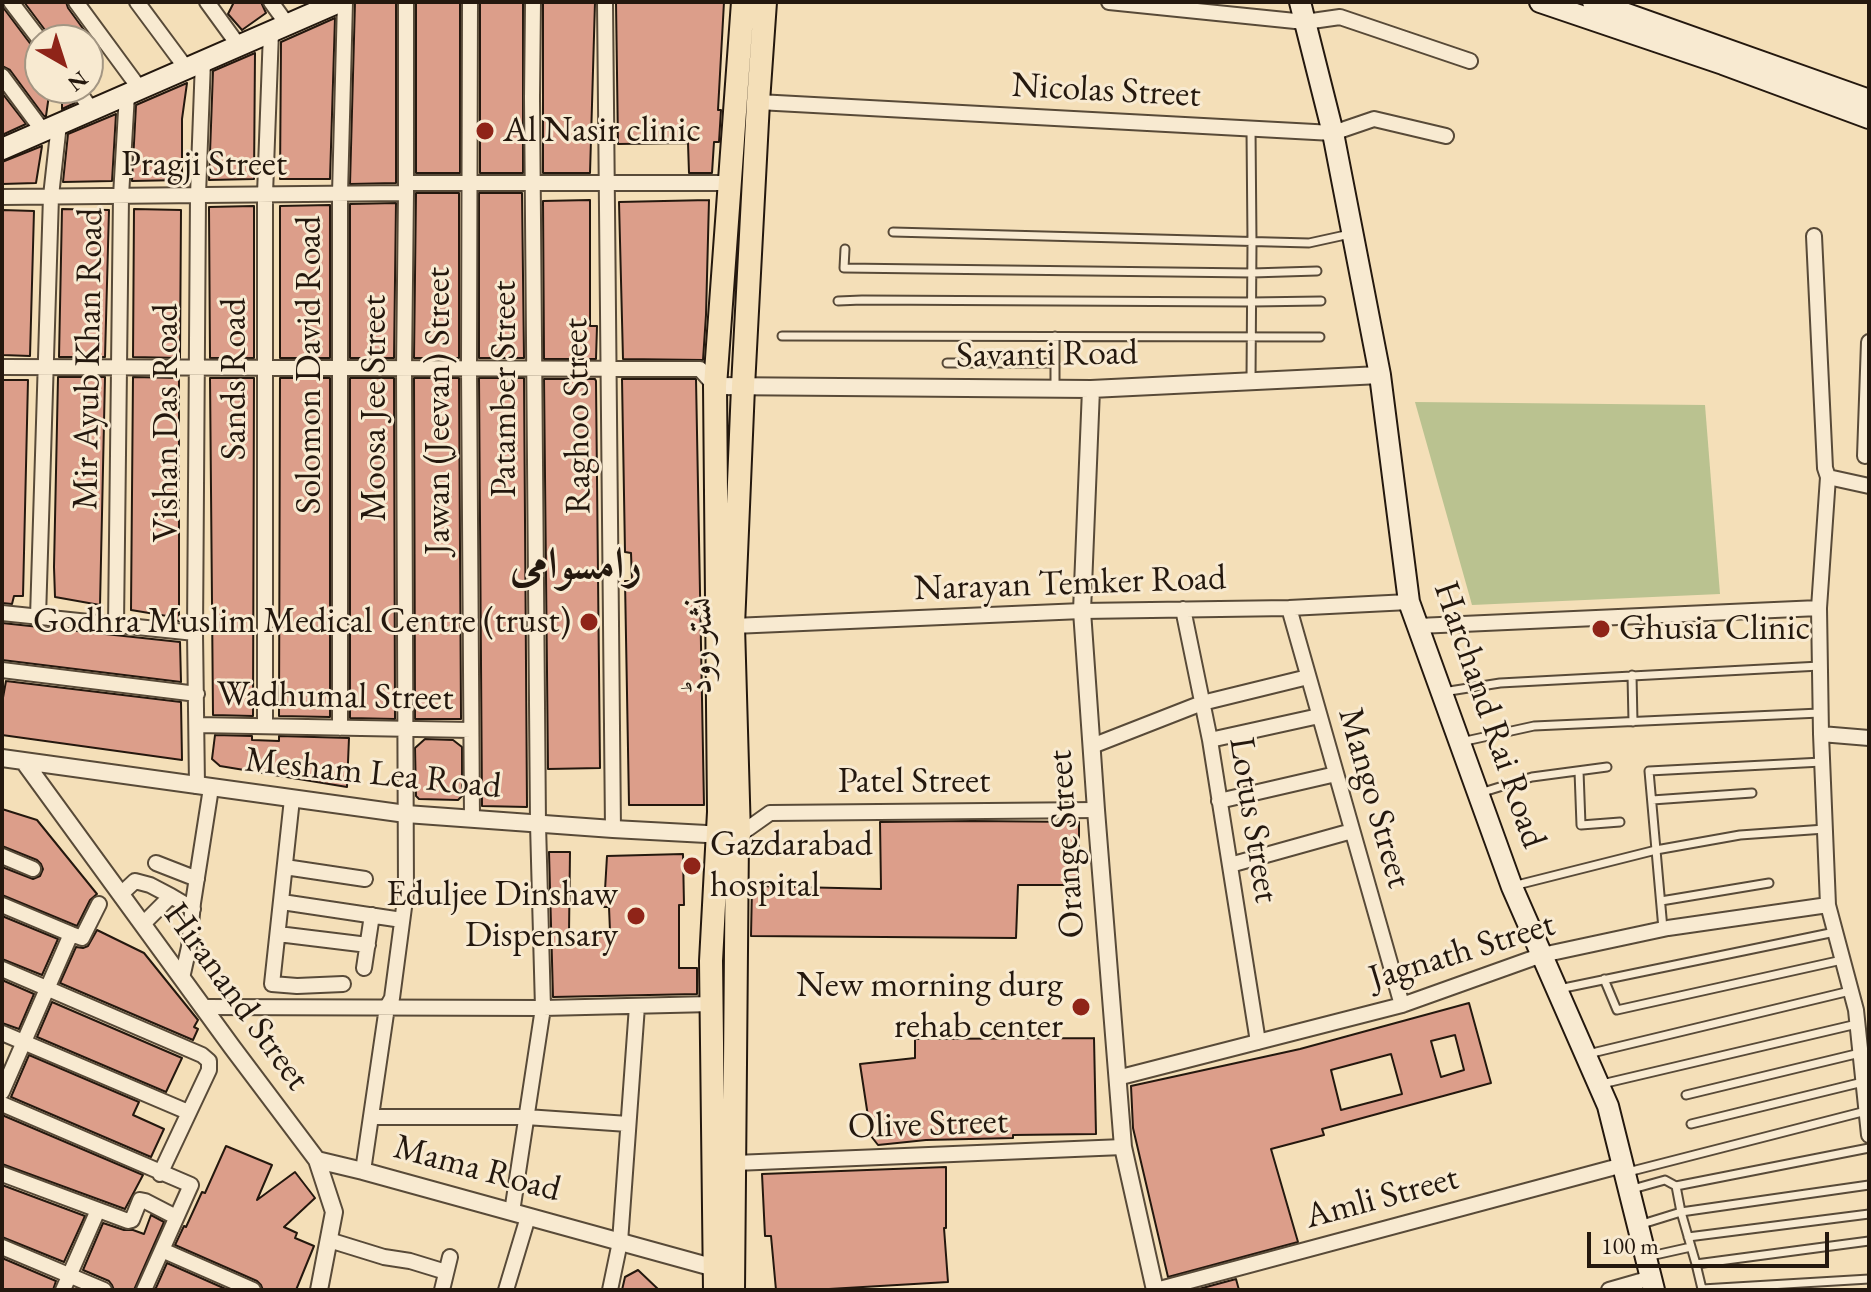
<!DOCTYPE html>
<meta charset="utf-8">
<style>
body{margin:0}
#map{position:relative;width:1871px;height:1292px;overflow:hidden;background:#f4dfb8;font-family:"EB Garamond",serif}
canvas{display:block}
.frame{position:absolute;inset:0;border:4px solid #24180e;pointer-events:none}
.north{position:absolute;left:24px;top:24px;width:80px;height:80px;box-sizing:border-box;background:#f8ead1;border:2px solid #a39683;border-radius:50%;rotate:141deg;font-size:22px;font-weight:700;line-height:32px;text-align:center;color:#24180e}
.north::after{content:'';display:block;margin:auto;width:28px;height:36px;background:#8f2418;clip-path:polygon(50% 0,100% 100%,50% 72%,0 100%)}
.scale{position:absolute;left:1587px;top:1232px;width:242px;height:36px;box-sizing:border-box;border:4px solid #24180e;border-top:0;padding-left:10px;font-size:24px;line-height:28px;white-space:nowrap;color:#24180e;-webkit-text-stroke:6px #f8ead1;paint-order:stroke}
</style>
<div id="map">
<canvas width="1871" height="1292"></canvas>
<div class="frame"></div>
<div class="north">N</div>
<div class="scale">100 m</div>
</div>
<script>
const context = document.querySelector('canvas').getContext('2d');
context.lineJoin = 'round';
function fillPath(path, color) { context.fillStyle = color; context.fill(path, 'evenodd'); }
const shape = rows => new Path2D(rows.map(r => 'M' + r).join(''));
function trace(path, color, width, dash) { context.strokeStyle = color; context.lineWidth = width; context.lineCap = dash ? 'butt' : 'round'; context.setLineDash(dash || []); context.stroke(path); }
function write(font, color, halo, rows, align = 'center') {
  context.font = font + ' "EB Garamond",Amiri,serif'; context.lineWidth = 6; context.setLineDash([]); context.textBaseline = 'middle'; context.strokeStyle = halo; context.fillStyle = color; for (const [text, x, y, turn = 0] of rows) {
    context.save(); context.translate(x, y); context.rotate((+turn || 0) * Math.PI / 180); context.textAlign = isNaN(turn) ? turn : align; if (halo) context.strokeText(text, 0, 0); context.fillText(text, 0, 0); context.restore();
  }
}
fillPath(shape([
 [1415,402,1705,405,1720,594,1472,605]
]), '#bac290');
const building = shape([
 [24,2,66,2,68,8,87,34,80,40,50,40,48,34,24,2],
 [234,2,261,2,266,13,242,30,228,14,234,2],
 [355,2,396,2,396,183,350,184,355,2],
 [416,2,460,2,460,173,416,173,416,2],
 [480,2,523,2,523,173,480,173,480,2],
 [543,2,595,2,590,173,543,173,543,2],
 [616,2,724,2,718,110,721,110,719,142,714,142,712,173,689,173,688,143,618,144,616,2],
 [2,6,32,46,40,50,40,88,50,88,46,116,44,116,10,70,2,66,2,6],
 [335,18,330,179,280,179,281,42,335,18],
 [255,53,254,179,209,180,213,71,255,53],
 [187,83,182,119,182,180,132,181,136,105,187,83],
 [62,88,66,88,75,103,62,109,62,88],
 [2,93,26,124,2,135,2,93],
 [116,114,112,181,63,182,68,134,116,114],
 [42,146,36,183,2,184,2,162,42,146],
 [416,193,459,193,459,358,414,358,416,193],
 [479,193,522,193,524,358,479,358,479,193],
 [590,200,590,326,597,326,596,359,544,359,543,201,590,200],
 [709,200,706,315,703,360,623,359,619,202,709,200],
 [396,203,394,358,350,358,350,204,396,203],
 [330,205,330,358,280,358,280,206,330,205],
 [254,206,254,358,210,358,209,207,254,206],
 [62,209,109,210,105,357,59,357,62,209],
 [134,209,181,210,180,358,133,357,134,209],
 [2,210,34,211,30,356,2,355,2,210],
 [58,377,105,377,100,605,55,597,54,567,58,377],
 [133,377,179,378,179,621,166,620,167,616,131,610,133,377],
 [210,378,254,378,253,716,213,715,210,378],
 [280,378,330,378,330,717,279,716,280,378],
 [350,378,394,378,395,719,350,718,350,378],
 [414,378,459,378,461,719,415,719,414,378],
 [479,378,524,378,527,807,482,806,479,378],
 [544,379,595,379,596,381,600,768,548,769,544,379],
 [622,379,696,379,704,805,629,805,625,581,632,581,631,553,625,552,622,379],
 [2,380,28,380,23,596,14,596,12,604,2,603,2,380],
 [2,623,180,642,181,682,2,660,2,623],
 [6,681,181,702,182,760,2,735,2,703,6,681],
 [215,735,252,736,252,740,279,741,279,736,349,738,347,787,220,766,212,759,215,735],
 [425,739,453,740,462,747,462,796,458,800,419,799,416,796,415,748,425,739],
 [2,809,37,820,97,894,90,900,77,926,2,895,2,867,33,879,40,876,43,869,41,864,37,860,2,846,2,809],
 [972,821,1079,822,1079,885,1018,885,1016,938,751,936,752,886,881,889,880,822,972,821],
 [549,852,570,852,569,933,610,931,609,907,604,907,607,856,683,854,684,905,679,905,679,968,697,968,697,994,553,997,549,852],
 [2,916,58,939,42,975,2,959,2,916],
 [97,930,144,953,198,1020,194,1027,198,1029,193,1040,60,983,76,947,83,948,88,946,97,930],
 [2,980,34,994,19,1029,2,1023,2,980],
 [52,1002,182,1058,166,1092,37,1037,52,1002],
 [1469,1003,1491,1083,1322,1129,1324,1135,1271,1149,1298,1242,1168,1277,1133,1128,1131,1086,1300,1049,1469,1003],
 [1455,1035,1464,1070,1441,1077,1431,1041,1455,1035],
 [1391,1054,1402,1094,1341,1110,1331,1070,1391,1054],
 [1094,1038,1096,1134,1013,1135,1013,1138,926,1140,878,1145,871,1136,860,1064,915,1058,915,1039,1094,1038],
 [29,1055,139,1102,133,1115,164,1129,151,1157,11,1097,29,1055],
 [2,1115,143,1175,125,1209,2,1164,2,1115],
 [226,1146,272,1165,257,1200,295,1172,315,1198,284,1227,297,1233,295,1238,314,1246,296,1290,263,1290,261,1285,257,1281,175,1245,184,1226,186,1227,202,1192,205,1193,226,1146],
 [946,1167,946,1228,944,1228,948,1282,812,1290,776,1290,771,1236,765,1236,762,1174,946,1167],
 [2,1185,85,1216,64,1262,2,1237,2,1185],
 [151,1215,164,1222,134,1290,114,1290,112,1285,109,1281,83,1270,103,1223,124,1230,133,1230,144,1234,151,1215],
 [2,1258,56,1281,53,1290,2,1290,2,1258],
 [167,1263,228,1290,155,1290,167,1263],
 [638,1270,659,1290,622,1290,625,1277,638,1270],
 [1236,1279,1239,1290,1195,1290,1236,1279]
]);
fillPath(building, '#dc9e8a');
trace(building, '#24180e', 2);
const service = shape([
 [893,232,1309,243,1350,234],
 [845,249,844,268,1252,273,1317,271],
 [838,301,862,300,1251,302,1321,301],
 [782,336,1320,337],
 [1055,336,1055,387],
 [947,363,1055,363],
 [1251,379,1252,242,1251,129],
 [1632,675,1633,722],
 [1443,692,1500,683,1820,666],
 [1461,742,1534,726,1820,713],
 [1579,771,1581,825,1620,822],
 [1480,793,1532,777,1607,767],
 [1652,800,1752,793],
 [1513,886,1656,850,1740,835,1825,829],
 [1661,901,1769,883],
 [1663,929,1649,771,1822,762],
 [1604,979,1617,1010,1842,960],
 [1559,989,1835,932],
 [1588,1054,1850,991],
 [1602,1084,1857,1024],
 [1686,1095,1860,1053],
 [1691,1124,1863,1082],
 [1628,1172,1866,1111],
 [1676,1186,1681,1212,1696,1264,1869,1241],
 [1629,1190,1665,1180,1676,1186,1869,1148],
 [1639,1225,1681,1212,1869,1185],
 [1688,1237,1869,1214],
 [1646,1257,1691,1247],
 [1696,1264,1702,1289,1869,1279]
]);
const minor = shape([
 [11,2,40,40],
 [76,2,140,89],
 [137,2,186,68],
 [207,2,239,46],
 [271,2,287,24],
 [470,2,469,368,472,819],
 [605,2,613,829],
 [1109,2,1305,22,1340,17,1470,61],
 [2,76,43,131],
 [76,88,92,110],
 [758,102,1333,133,1374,119,1446,136],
 [407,183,730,183],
 [2,197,406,193],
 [1814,236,1825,468,1828,477,1819,608,1821,734,1828,905,1856,1010,1869,1135],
 [2,367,700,369,715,386],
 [1865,456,1869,342],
 [1828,477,1869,486],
 [1289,608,1402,1005],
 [1183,609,1210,740,1258,1042],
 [2,613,195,633],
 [38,617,51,196,59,124],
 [116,625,121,196,127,94],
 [733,626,1082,611,1289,608,1409,602],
 [1418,626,1819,608],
 [2,670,197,694],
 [197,725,471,730],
 [265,726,265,194,271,32],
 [340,728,340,194,345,2],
 [1821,734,1869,738],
 [1210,740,1319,716],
 [1092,746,1202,703,1308,677],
 [197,786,195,633,198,195,203,61],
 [292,799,272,984,297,986,343,984],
 [1219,801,1336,774],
 [739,835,770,813,1096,810],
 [2,856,33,869],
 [156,863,197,879],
 [1230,865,1352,831],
 [285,867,365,879],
 [121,894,135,881,150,885,171,896],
 [282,902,402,920],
 [2,905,71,934],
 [143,924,171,896,193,909],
 [278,934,368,945],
 [364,968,372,915],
 [2,969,202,1055,209,1061,209,1070,160,1174],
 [182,978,189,947,193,903,211,788],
 [203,1007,543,1008,712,1004],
 [2,1033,188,1112],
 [1117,1078,1402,1005,1542,955,1668,928,1828,905],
 [2,1092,71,934,82,938,99,904],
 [2,1104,191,1185,144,1290],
 [371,1117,526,1117,628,1124],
 [735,1163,1123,1147],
 [363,1171,387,1007,392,998,406,892,404,368,406,193,406,2],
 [2,1174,128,1221,132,1220,140,1200,145,1201,176,1217],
 [512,1212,543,1008,538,824,532,98,533,2],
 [329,1240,384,1257,410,1261,446,1272],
 [2,1247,104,1290],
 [162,1250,253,1290],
 [63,1290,98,1210],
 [442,1290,450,1257],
 [506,1290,528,1217],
 [610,1290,620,1242,637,1006],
 [1156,1290,1623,1165],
 [1609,1290,1651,1278]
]);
const tertiary = shape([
 [715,386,1091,389,1380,375],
 [1091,389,1082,611,1096,810,1123,1147,1155,1290],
 [2,758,406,814,613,829,725,835],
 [25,763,232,1047,317,1160,334,1212,319,1290],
 [317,1160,363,1171,715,1268]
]);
const secondary = shape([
 [1300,2,1333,133,1380,375,1409,602,1512,887,1608,1106,1654,1290],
 [1540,2,1723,64,1869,118],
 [1593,2,1869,100],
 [2,149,339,2]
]);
const primary = shape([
 [715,1290,711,961,719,812,715,386,743,2],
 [733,1290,737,837,739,835,733,626,743,387,758,102,765,2]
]);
trace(service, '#584a38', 11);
trace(minor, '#584a38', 18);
trace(tertiary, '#584a38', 20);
trace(secondary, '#24180e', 24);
trace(primary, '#24180e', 26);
trace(service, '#f8ead1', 7);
trace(minor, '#f8ead1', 14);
trace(tertiary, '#f8ead1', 16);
trace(secondary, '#f8ead1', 20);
trace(primary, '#f4dfb8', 22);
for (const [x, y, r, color] of [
 [485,131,10,"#8f2418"],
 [589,622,10,"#8f2418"],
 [1601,629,10,"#8f2418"],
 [692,866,10,"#8f2418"],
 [636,916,10,"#8f2418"],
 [1081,1007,10,"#8f2418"]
]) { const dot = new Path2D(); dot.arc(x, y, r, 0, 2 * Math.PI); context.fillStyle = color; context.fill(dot); trace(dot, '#f8ead1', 3); }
write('36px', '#24180e', '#f8ead1', [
 ["Nicolas Street",1106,91,3],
 ["Pragji Street",204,165],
 ["Savanti Road",1047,355,-1],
 ["Mir Ayub Khan Road",89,359,-89],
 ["Solomon David Road",310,365,-90],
 ["Sands Road",235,379,-90],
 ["Patamber Street",505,389,-90],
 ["Moosa Jee Street",375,408,-90],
 ["Jawan (Jeevan) Street",439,411,-90],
 ["Raghoo Street",578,416,-91],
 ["Vishan Das Road",167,423,-90],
 ["Narayan Temker Road",1070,584,-2],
 ["نشتر روڈ",701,646,-90],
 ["Wadhumal Street",335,697,1],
 ["Harchand Rai Road",1489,715,71],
 ["Mesham Lea Road",373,774,6],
 ["Patel Street",914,782],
 ["Mango Street",1374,798,74],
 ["Lotus Street",1253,820,81],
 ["Orange Street",1067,844,-94],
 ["Jagnath Street",1462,952,-17],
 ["Hiranand Street",236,997,54],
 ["Olive Street",928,1125,-2],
 ["Mama Road",477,1169,15],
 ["Amli Street",1382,1198,-15]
]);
write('36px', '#24180e', '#f8ead1', [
 ["Al Nasir clinic",503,131],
 ["Godhra Muslim Medical Centre (trust)",571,622,"right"],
 ["Ghusia Clinic",1619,629],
 ["Gazdarabad",710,845],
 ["hospital",710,886],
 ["Eduljee Dinshaw",618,895,"right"],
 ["Dispensary",618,936,"right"],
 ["New morning durg",1063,986,"right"],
 ["rehab center",1063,1027,"right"]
], 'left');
write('bold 44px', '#24180e', '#f8ead1', [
 ["رامسوامی",576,566]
]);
</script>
